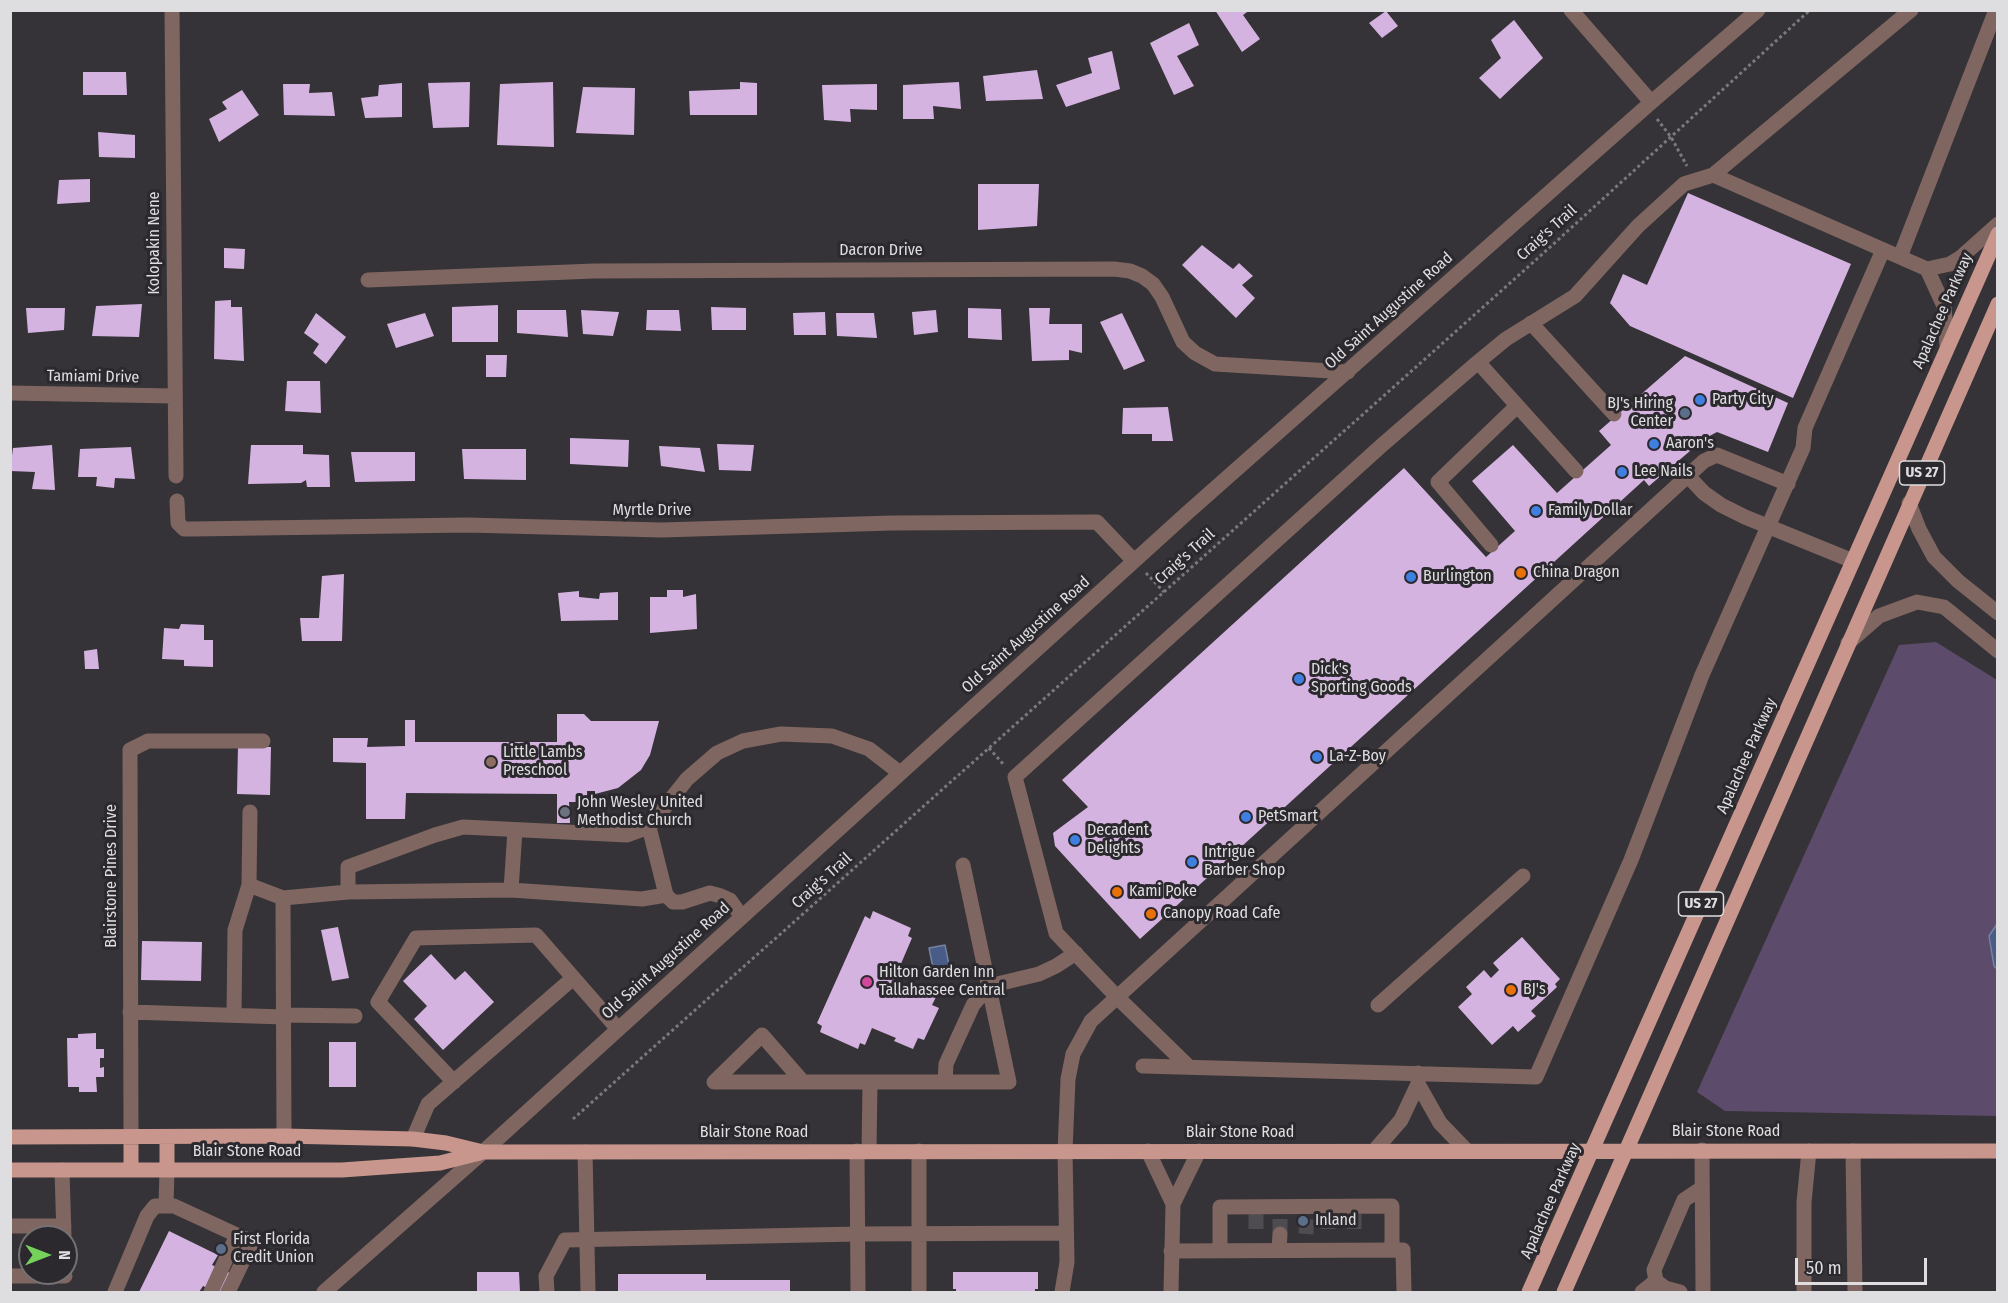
<!DOCTYPE html>
<style>
body{margin:0}
#map{position:relative;width:2008px;height:1303px;overflow:hidden;background:#353337;font-family:"Fira Sans Condensed",sans-serif}
canvas{display:block}
.frame{position:absolute;inset:0;border:12px solid #dedddf;pointer-events:none}
.north{position:absolute;left:18px;top:1225px;width:60px;height:60px;box-sizing:border-box;background:#2b292d;border:2px solid #737174;border-radius:50%;rotate:90deg;font-size:16px;font-weight:700;line-height:24px;text-align:center;color:#dedddf}
.north::after{content:'';display:block;margin:auto;width:21px;height:27px;background:#75d25b;clip-path:polygon(50% 0,100% 100%,50% 72%,0 100%)}
.scale{position:absolute;left:1795px;top:1258px;width:132px;height:27px;box-sizing:border-box;border:3px solid #dedddf;border-top:0;padding-left:8px;font-size:18px;line-height:21px;white-space:nowrap;color:#dedddf;-webkit-text-stroke:4px #2b292d;paint-order:stroke}
</style>
<div id="map">
<canvas width="2008" height="1303"></canvas>
<div class="frame"></div>
<div class="north">N</div>
<div class="scale">50 m</div>
</div>
<script>
const context = document.querySelector('canvas').getContext('2d');
context.lineJoin = 'round';
function fillPath(path, color) { context.fillStyle = color; context.fill(path, 'evenodd'); }
const shape = rows => new Path2D(rows.map(r => 'M' + r).join(''));
function trace(path, color, width, dash) { context.strokeStyle = color; context.lineWidth = width; context.lineCap = dash ? 'butt' : 'round'; context.setLineDash(dash || []); context.stroke(path); }
function write(font, color, halo, rows, align = 'center') {
  context.font = font + ' "Fira Sans Condensed",sans-serif'; context.lineWidth = 6; context.setLineDash([]); context.textBaseline = 'middle'; context.strokeStyle = halo; context.fillStyle = color; for (const [text, x, y, turn = 0] of rows) {
    context.save(); context.translate(x, y); context.rotate((+turn || 0) * Math.PI / 180); context.textAlign = isNaN(turn) ? turn : align; if (halo) context.strokeText(text, 0, 0); context.fillText(text, 0, 0); context.restore();
  }
}
fillPath(shape([
 [1936,642,1997,680,1997,1116,1725,1111,1697,1092,1899,645]
]), '#5c4b6a');
const water = shape([
 [1997,924,1997,969,1994,966,1989,936,1997,924],
 [945,945,950,970,934,973,929,948,945,945]
]);
fillPath(water, '#485c87');
trace(water, '#7583a1', 1.5);
fillPath(shape([
 [1215,10,1250,10,1243,15,1260,39,1242,52],
 [1386,11,1398,26,1382,38,1369,23],
 [1514,20,1543,58,1500,99,1479,78,1501,58,1491,40],
 [1189,23,1199,45,1177,56,1194,86,1174,95,1150,43],
 [1112,51,1120,89,1066,107,1056,85,1092,73,1088,58],
 [1037,70,1043,99,986,101,983,76],
 [83,72,126,72,127,95,83,95],
 [470,82,469,127,433,128,428,83],
 [553,82,554,147,497,145,500,84],
 [740,82,757,83,757,115,690,115,689,91,740,89],
 [959,82,961,109,933,106,934,119,903,119,903,85],
 [402,83,402,117,365,118,361,98,378,96,379,85],
 [283,84,310,84,309,93,332,92,335,116,284,115],
 [877,84,877,110,850,109,851,122,824,120,822,85],
 [583,87,635,88,634,135,576,133],
 [242,90,259,115,219,142,209,119,227,109,222,102],
 [98,132,135,135,135,158,99,157],
 [90,179,90,202,57,204,59,180],
 [978,184,1039,184,1037,226,978,230],
 [1688,193,1851,264,1793,398,1630,326,1610,303,1623,274,1647,285],
 [1202,245,1233,269,1239,263,1253,276,1242,285,1255,298,1236,318,1182,265],
 [224,248,245,249,244,269,224,268],
 [231,300,231,307,242,307,244,361,214,359,215,301],
 [142,304,139,337,92,336,96,306],
 [498,305,498,342,452,342,452,307],
 [711,307,746,308,746,330,712,330],
 [26,308,65,308,64,330,28,333],
 [968,308,1001,309,1002,340,968,338],
 [1029,308,1050,308,1049,324,1082,324,1082,353,1069,350,1069,360,1032,361],
 [517,310,566,310,568,337,517,333],
 [581,310,619,312,613,336,583,334],
 [647,310,679,310,681,331,646,330],
 [936,310,938,332,914,335,912,312],
 [825,312,826,335,794,335,793,313],
 [316,313,346,337,326,364,313,353,319,344,304,333],
 [425,313,434,336,396,348,387,324],
 [836,313,874,313,877,338,837,336],
 [1122,313,1145,361,1124,370,1100,322],
 [486,355,507,355,506,377,486,377],
 [1685,356,1788,403,1768,452,1717,432,1704,439,1649,486,1644,480,1140,939,1055,846,1053,833,1088,807,1062,780,1404,468,1486,557,1515,531,1472,481,1513,445,1557,493,1611,445,1599,431],
 [287,381,320,381,321,413,285,411],
 [1168,407,1173,441,1152,441,1152,434,1122,434,1123,408],
 [570,438,629,440,628,467,570,464],
 [717,444,754,445,751,471,719,470],
 [52,445,55,490,32,489,35,472,10,471,13,448],
 [251,445,303,445,303,454,329,455,330,487,307,487,306,480,301,483,248,484],
 [659,446,700,448,705,472,661,466],
 [131,447,135,479,115,478,114,488,96,486,97,477,78,477,80,449],
 [462,449,526,449,526,480,464,479],
 [351,452,415,452,415,481,355,482],
 [344,574,342,641,302,641,300,618,319,618,322,576],
 [667,590,683,590,683,597,696,594,697,629,650,633,650,597,667,597],
 [579,591,579,597,599,599,600,593,618,592,618,620,561,621,558,593],
 [181,624,204,625,204,640,213,640,213,667,184,666,184,660,162,659,164,628,179,629],
 [97,649,99,669,85,669,84,651],
 [557,714,584,714,591,721,659,721,650,755,641,770,618,788,595,794,595,791,587,791,587,802,569,802,570,823,557,823,557,794,406,793,405,819,366,819,366,763,333,762,333,738,368,738,367,747,405,746,405,720,415,720,415,742,557,742],
 [238,746,271,747,270,795,237,794],
 [873,911,911,928,908,936,912,938,894,980,917,990,919,985,938,993,932,1005,939,1008,924,1040,918,1038,913,1049,894,1041,896,1038,872,1028,865,1045,860,1043,858,1049,820,1032,822,1026,817,1023,865,916,870,919],
 [338,927,349,978,332,981,321,930],
 [1522,937,1560,979,1555,984,1557,987,1531,1011,1536,1016,1518,1032,1513,1026,1492,1045,1458,1007,1472,994,1466,987,1484,970,1491,978,1499,970,1493,963],
 [142,941,202,942,201,981,141,980],
 [431,954,455,980,465,971,494,1002,443,1050,414,1019,427,1006,403,981],
 [96,1033,96,1049,104,1049,104,1058,100,1058,100,1068,104,1067,104,1077,96,1077,97,1092,79,1092,79,1087,68,1087,67,1038,78,1038,78,1034],
 [329,1042,356,1042,356,1087,329,1087],
 [169,1231,218,1255,212,1265,230,1273,220,1292,216,1292,203,1286,199,1292,139,1292],
 [477,1272,519,1272,520,1292,477,1292],
 [953,1272,1038,1272,1038,1289,1035,1289,1035,1292,956,1292,956,1289,953,1289],
 [618,1274,706,1274,706,1280,790,1280,790,1292,618,1292]
]), '#d5b3e1');
trace(shape([
 [1256,1214,1256,1234],
 [1328,1214,1328,1234],
 [1354,1214,1354,1234],
 [1280,1234,1280,1215],
 [1306,1234,1307,1215]
]), '#4e4c50', 15, [15, 8]);
trace(shape([
 [1657,119,1671,137,1687,166],
 [1146,573,1164,592],
 [989,748,1004,765],
 [573,1119,1537,259,1810,10]
]), '#7b797c', 3, [3, 3]);
trace(shape([
 [172,10,176,476],
 [1571,10,1651,102],
 [1713,175,1927,269,1944,306,1947,346],
 [1900,257,1996,10],
 [1927,269,1950,264,1960,258,1998,224],
 [368,280,594,271,1114,269,1130,271,1142,276,1153,284,1162,297,1183,342,1195,353,1215,364,1348,372],
 [1531,323,1614,414],
 [1478,362,1576,471],
 [10,393,174,396],
 [1688,476,1704,493,1721,505,1745,517,1853,561],
 [177,501,178,523,184,529,192,529,467,525,662,530,892,523,1097,522,1134,561],
 [1909,503,1919,529,1934,557,1958,581,1998,613],
 [1491,545,1438,482,1517,406],
 [1848,643,1879,616,1917,602,1944,607,1998,651],
 [649,827,666,895,673,902,682,902,710,893,721,896,730,900,742,917],
 [249,885,283,898,348,892],
 [511,890,515,830],
 [666,895,642,899,511,890,348,892,348,867,435,835,463,827,627,835,649,827,687,779,717,753,743,741,781,734,832,736,869,749,900,773],
 [283,898,284,1136],
 [1378,1005,1523,876],
 [130,1012,284,1017],
 [234,1015,235,930,249,885,250,812],
 [284,1015,355,1016],
 [1143,1066,1536,1077,1631,860,1702,675,1803,448,1805,428,1883,250],
 [1189,1067,1117,997,1056,933,1015,777,1381,446,1478,362,1506,339,1575,296,1638,226,1684,184,1713,175,1911,10],
 [454,1082,378,1002,416,938,536,935,618,1029],
 [714,1082,1009,1082,963,865],
 [714,1082,762,1035,803,1082],
 [945,1082,946,1064,973,1005,989,986,1039,974,1056,966,1076,953],
 [1418,1084,1440,1123,1467,1151],
 [131,1137,130,750,148,741,263,741],
 [413,1139,428,1104,572,979],
 [1702,1150,1703,1292],
 [857,1151,858,1292],
 [869,1151,870,1082],
 [919,1151,919,1292],
 [1148,1151,1173,1204],
 [1374,1151,1401,1120,1418,1084,1418,1073],
 [1853,1151,1855,1292],
 [585,1152,588,1292],
 [62,1170,64,1237],
 [166,1206,167,1170],
 [10,1226,64,1226],
 [1220,1250,1220,1207,1392,1206,1392,1250],
 [1279,1250,1280,1234],
 [1171,1251,1403,1250,1404,1292],
 [10,1276,65,1276],
 [115,1292,147,1216,155,1206,174,1206,252,1242,228,1292],
 [211,1292,237,1235],
 [324,1292,483,1152,1186,514,1647,106,1758,10],
 [547,1292,546,1276,565,1240,858,1234,1066,1233],
 [1062,1292,1067,1262,1065,1151,1068,1079,1073,1054,1091,1021,1704,461,1717,455,1788,484],
 [1171,1292,1173,1204,1199,1151],
 [1642,1292,1656,1281],
 [1680,1292,1665,1288,1656,1281,1654,1270,1684,1200,1702,1188],
 [1804,1292,1804,1202,1809,1151]
]), '#7f6661', 15);
trace(shape([
 [10,1137,284,1136,413,1139,446,1143,483,1152,1998,1151],
 [131,1137,131,1170],
 [10,1170,342,1170,440,1163,480,1153],
 [167,1170,167,1137],
 [1529,1292,1998,234],
 [1564,1292,1998,304]
]), '#c8968c', 15);
for (const [x, y, r, color] of [
 [1700,400,6,"#3f7fe0"],
 [1685,413,6,"#5c6f8a"],
 [1654,444,6,"#3f7fe0"],
 [1622,472,6,"#3f7fe0"],
 [1536,511,6,"#3f7fe0"],
 [1521,573,6,"#e8710a"],
 [1411,577,6,"#3f7fe0"],
 [1299,679,6,"#3f7fe0"],
 [1317,757,6,"#3f7fe0"],
 [491,762,6,"#8d6e63"],
 [565,812,6,"#6b7280"],
 [1246,817,6,"#3f7fe0"],
 [1075,840,6,"#3f7fe0"],
 [1192,862,6,"#3f7fe0"],
 [1117,892,6,"#e8710a"],
 [1151,914,6,"#e8710a"],
 [867,982,6,"#d1479c"],
 [1511,990,6,"#e8710a"],
 [1303,1221,6,"#5c6f8a"],
 [221,1249,6,"#5c6f8a"]
]) { const dot = new Path2D(); dot.arc(x, y, r, 0, 2 * Math.PI); context.fillStyle = color; context.fill(dot); trace(dot, '#2b292d', 2); }
for (const [x, y, w] of [
 [1922,473,45],
 [1701,904,45]
]) { const box = new Path2D(); box.roundRect(x - w / 2, y - 12, w, 24, 4.5); context.fillStyle = '#2b292d'; context.fill(box); trace(box, '#dedddf', 1.5); }
write('bold 15px', '#dedddf', null, [
 ["US 27",1922,473],
 ["US 27",1701,904]
]);
write('16px', '#dedddf', '#2b292d', [
 ["Craig's Trail",1547,233,-42],
 ["Kolopakin Nene",155,243,-90],
 ["Dacron Drive",881,251],
 ["Old Saint Augustine Road",1389,311,-42],
 ["Apalachee Parkway",1943,311,-66],
 ["Tamiami Drive",93,377,1],
 ["Myrtle Drive",652,511],
 ["Craig's Trail",1185,557,-42],
 ["Old Saint Augustine Road",1026,635,-42],
 ["Apalachee Parkway",1747,756,-66],
 ["Blairstone Pines Drive",112,876,-90],
 ["Craig's Trail",822,881,-42],
 ["Old Saint Augustine Road",666,961,-42],
 ["Blair Stone Road",1726,1132],
 ["Blair Stone Road",754,1133],
 ["Blair Stone Road",1240,1133],
 ["Blair Stone Road",247,1152],
 ["Apalachee Parkway",1551,1201,-66]
]);
write('16px', '#dedddf', '#2b292d', [
 ["Party City",1712,400],
 ["BJ's Hiring",1673,404,"right"],
 ["Center",1673,422,"right"],
 ["Aaron's",1666,444],
 ["Lee Nails",1634,472],
 ["Family Dollar",1548,511],
 ["China Dragon",1533,573],
 ["Burlington",1423,577],
 ["Dick's",1311,670],
 ["Sporting Goods",1311,688],
 ["Little Lambs",503,753],
 ["Preschool",503,771],
 ["La-Z-Boy",1329,757],
 ["John Wesley United",577,803],
 ["Methodist Church",577,821],
 ["PetSmart",1258,817],
 ["Decadent",1087,831],
 ["Delights",1087,849],
 ["Intrigue",1204,853],
 ["Barber Shop",1204,871],
 ["Kami Poke",1129,892],
 ["Canopy Road Cafe",1163,914],
 ["Hilton Garden Inn",879,973],
 ["Tallahassee Central",879,991],
 ["BJ's",1523,990],
 ["Inland",1315,1221],
 ["First Florida",233,1240],
 ["Credit Union",233,1258]
], 'left');
</script>
